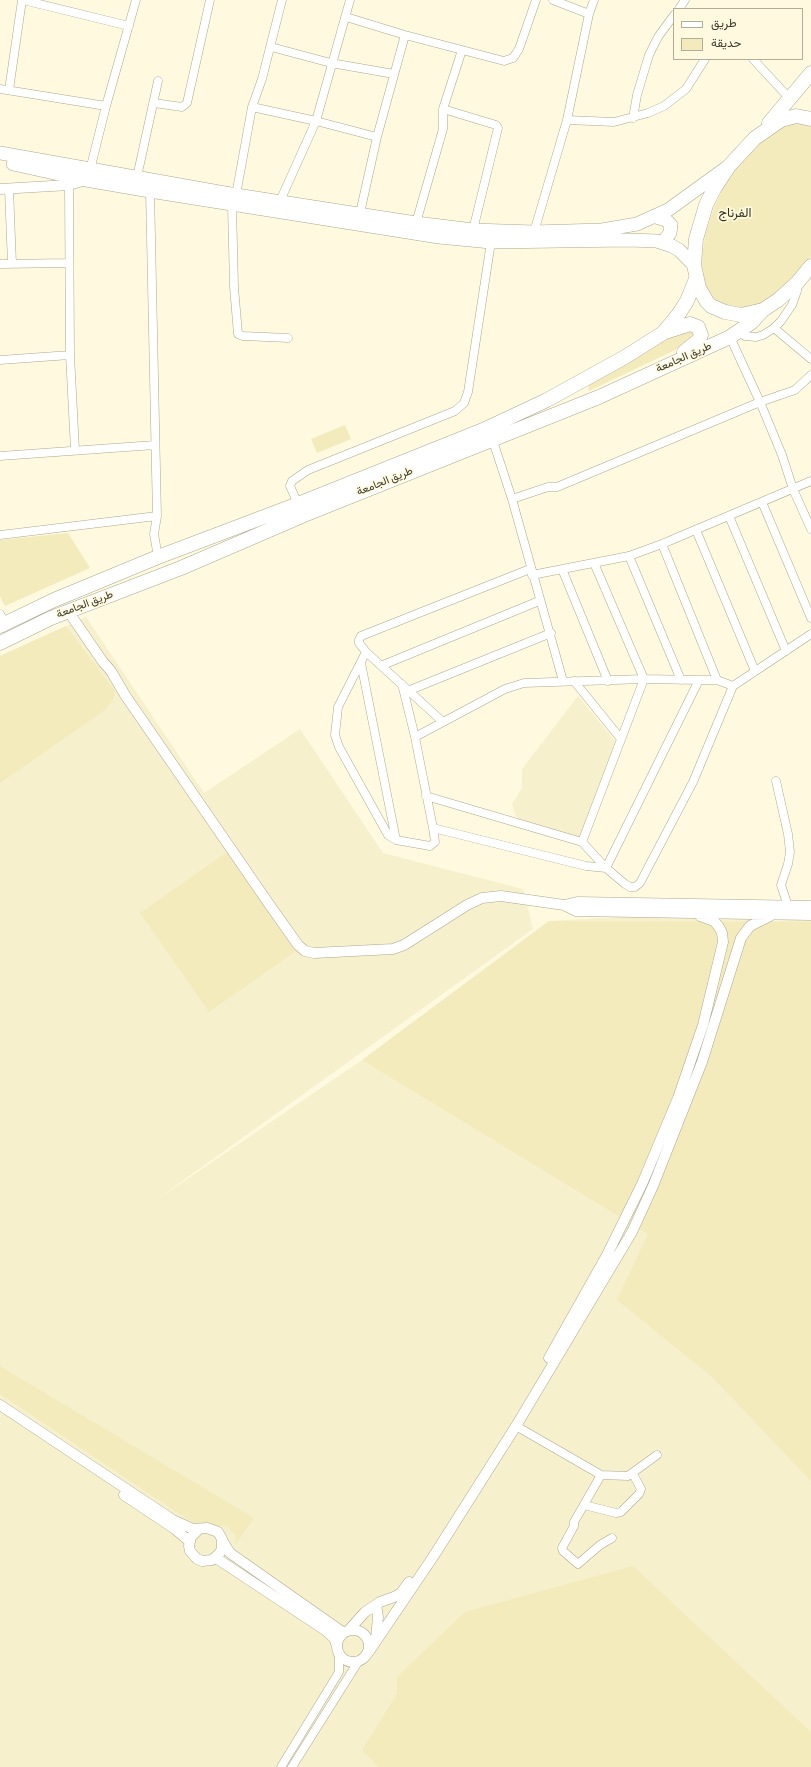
<!DOCTYPE html>
<meta charset="utf-8">
<style>
body{margin:0}
#map{position:relative;width:811px;height:1767px;overflow:hidden;background:#fffadf;font-family:"Source Sans 3",Vazirmatn,sans-serif}
canvas{display:block}
.legend{position:absolute;left:673px;top:8px;width:130px;height:52px;box-sizing:border-box;background:#fffadf;border:1px solid #b0ad98;margin:0;padding:5px 7px;list-style:none;font-size:12px;color:#3a392e}
.legend li{display:flex;align-items:center;gap:8px;height:20px}
.legend b{width:20px;border:1px solid #b0ad98}
</style>
<div id="map">
<canvas width="811" height="1767"></canvas>
<ul class="legend">
<li><b style="height:5px;background:#fff"></b>طريق</li>
<li><b style="height:11px;background:#f3ebbc"></b>حديقة</li>
</ul>
</div>
<script>
const context = document.querySelector('canvas').getContext('2d');
context.lineJoin = 'round';
function fillPath(path, color) { context.fillStyle = color; context.fill(path, 'evenodd'); }
const shape = rows => new Path2D(rows.map(r => 'M' + r).join(''));
function trace(path, color, width, dash) { context.strokeStyle = color; context.lineWidth = width; context.lineCap = dash ? 'butt' : 'round'; context.setLineDash(dash || []); context.stroke(path); }
function write(font, color, halo, rows, align = 'center') {
  context.font = font + ' "Source Sans 3",Vazirmatn,sans-serif'; context.lineWidth = 3.5; context.setLineDash([]); context.textBaseline = 'middle'; context.strokeStyle = halo; context.fillStyle = color; for (const [text, x, y, turn = 0] of rows) {
    context.save(); context.translate(x, y); context.rotate((+turn || 0) * Math.PI / 180); context.textAlign = isNaN(turn) ? turn : align; if (halo) context.strokeText(text, 0, 0); context.fillText(text, 0, 0); context.restore();
  }
}
fillPath(shape([
 [86,617,204,793,300,729,383,853,523,889,533,929,152,1203,362,1060,549,921,687,913,767,921,811,919,811,1767,0,1767,0,656],
 [578,696,616,742,580,840,517,818,512,804,522,788,522,769]
]), '#f6f0cd');
fillPath(shape([
 [805,122,811,124,811,256,799,273,783,289,752,310,725,306,712,298,702,280,702,257,705,235,713,210,723,188,738,165,753,149,770,133,789,123],
 [697,329,690,343,589,391,588,382,665,337],
 [345,425,351,439,317,453,311,439],
 [68,533,90,568,5,606,0,597,0,540],
 [66,626,114,690,114,698,105,710,0,783,0,656],
 [227,852,296,951,209,1012,140,913],
 [549,921,811,922,811,1481,711,1376,617,1300,648,1234,362,1060],
 [0,1366,254,1518,235,1545,236,1536,227,1526,196,1525,0,1394],
 [633,1566,811,1732,811,1767,378,1767,362,1750,397,1694,397,1677,465,1612]
]), '#f3ebbc');
const minor = shape([
 [23,0,129,26],
 [553,0,589,14],
 [679,9,685,0],
 [346,17,405,35,504,61,513,58,519,49,536,0],
 [271,47,331,63,394,74],
 [753,59,790,99],
 [0,89,106,106,90,170],
 [9,90,22,0],
 [154,103,182,107,187,103,210,0],
 [106,106,136,0],
 [252,107,316,121,377,137],
 [443,109,496,125,498,128,473,230],
 [633,118,637,95,649,55,658,37,674,15],
 [567,120,614,122,648,113,664,106,686,89,705,59],
 [137,177,158,81],
 [69,185,70,355,75,450],
 [9,189,12,264],
 [150,191,157,516,154,534,158,557],
 [236,195,252,107,262,79,282,0],
 [280,201,316,121,350,0],
 [232,205,234,287,238,334,243,336,288,338],
 [360,213,377,137,405,35],
 [416,223,443,129,443,109,462,50],
 [534,232,567,120,589,14,594,0],
 [0,264,69,263],
 [774,328,811,359],
 [738,332,745,336,756,337,763,335,774,328,781,321,792,305,797,291,797,283],
 [730,337,760,402,782,455,793,489,811,529],
 [0,360,70,355],
 [492,438,512,499,563,681],
 [0,456,155,445],
 [512,499,548,487,557,487,760,402,795,390,811,375],
 [762,502,811,618],
 [298,504,290,486,292,481,308,470,455,411,464,403,468,392,491,242],
 [729,516,786,651],
 [696,530,755,671],
 [0,535,157,516],
 [662,544,717,680],
 [629,556,681,680],
 [562,569,608,681],
 [532,575,629,556,662,544,811,481],
 [0,614,5,623],
 [366,652,338,707,335,735,339,747,388,835,396,840,430,846,435,842,433,828,415,737,402,684],
 [361,663,396,840],
 [383,665,539,601],
 [574,681,621,739],
 [410,690,551,633],
 [443,722,366,652,359,643,359,640,361,636,530,569],
 [415,737,505,689,524,683,644,679,699,680,717,680,733,686],
 [776,781,788,834,790,852,788,864,781,885,788,906],
 [426,796,582,842,606,868,625,884,630,887,635,887,640,883,693,782,733,686,811,634],
 [433,828,586,866,606,868,699,680],
 [582,842,644,679,594,563],
 [516,1426,601,1475,628,1476,657,1455],
 [601,1475,574,1522,574,1526,562,1548,563,1551,578,1564,600,1545,612,1538],
 [584,1505,616,1513,621,1512,639,1494,641,1489,633,1474],
 [281,1767,339,1672,339,1654],
 [292,1767,358,1662]
]);
const tertiary = shape([
 [0,189,69,185,86,180],
 [68,611,103,662,111,671,125,695,269,904,298,945,305,951,314,953,393,949,404,945,467,905,482,898,501,896,564,905,576,911,811,915],
 [564,905,577,902,811,906],
 [549,1358,607,1255,642,1184,678,1098,703,1025,723,942,722,933,719,927,714,921,700,916],
 [0,1405,173,1520,193,1529,207,1528,218,1532,222,1539,222,1548,220,1553,212,1560,202,1561,197,1559,190,1551,189,1546,191,1537,199,1529],
 [124,1495,175,1529,189,1541],
 [223,1542,230,1553,344,1633],
 [216,1558,325,1630,334,1638,337,1646],
 '337 1646a16 16 0 1 1 32 0a16 16 0 1 1-32 0Z',
 [348,1631,365,1612,380,1602,394,1597,401,1593,409,1582],
 [376,1638,378,1617,376,1605],
 [368,1653,433,1557,516,1426,632,1232,653,1186,702,1062,741,938,750,926,770,916]
]);
const primary = shape([
 [0,153,236,195,416,223,473,230,534,232,602,230,637,224,668,210,726,168],
 [13,164,86,180,150,191,439,237,491,242,629,240,657,241,672,246,679,250,694,265],
 [656,217,666,220,671,225,670,233,663,242]
]);
const trunk = shape([
 [811,119,796,116,781,120,755,138,729,166,714,189,706,205,696,239,694,265,699,288,707,302,711,306,725,312,741,315,763,310,778,300,797,283,811,266],
 [769,123,811,73],
 [665,332,690,324,698,327,701,335,699,340,684,352],
 [0,626,54,600,158,557,298,504,483,430,547,400,625,357,663,333,678,315,687,301,696,279],
 [0,643,51,618,181,568,304,515,599,397,730,337,752,322,763,310]
]);
trace(minor, '#aca88e', 9);
trace(tertiary, '#aca88e', 11);
trace(primary, '#aca88e', 14);
trace(trunk, '#aca88e', 15);
trace(minor, '#fff', 8);
trace(tertiary, '#fff', 10);
trace(primary, '#fff', 13);
trace(trunk, '#fff', 14);
write('11px', '#3a392e', '#fffadf', [
 ["طريق الجامعة",684,358,-24],
 ["طريق الجامعة",385,482,-22],
 ["طريق الجامعة",85,605,-21]
]);
write('13px', '#37331d', '#fffadf', [
 ["الفرناج",735,214]
]);
</script>
